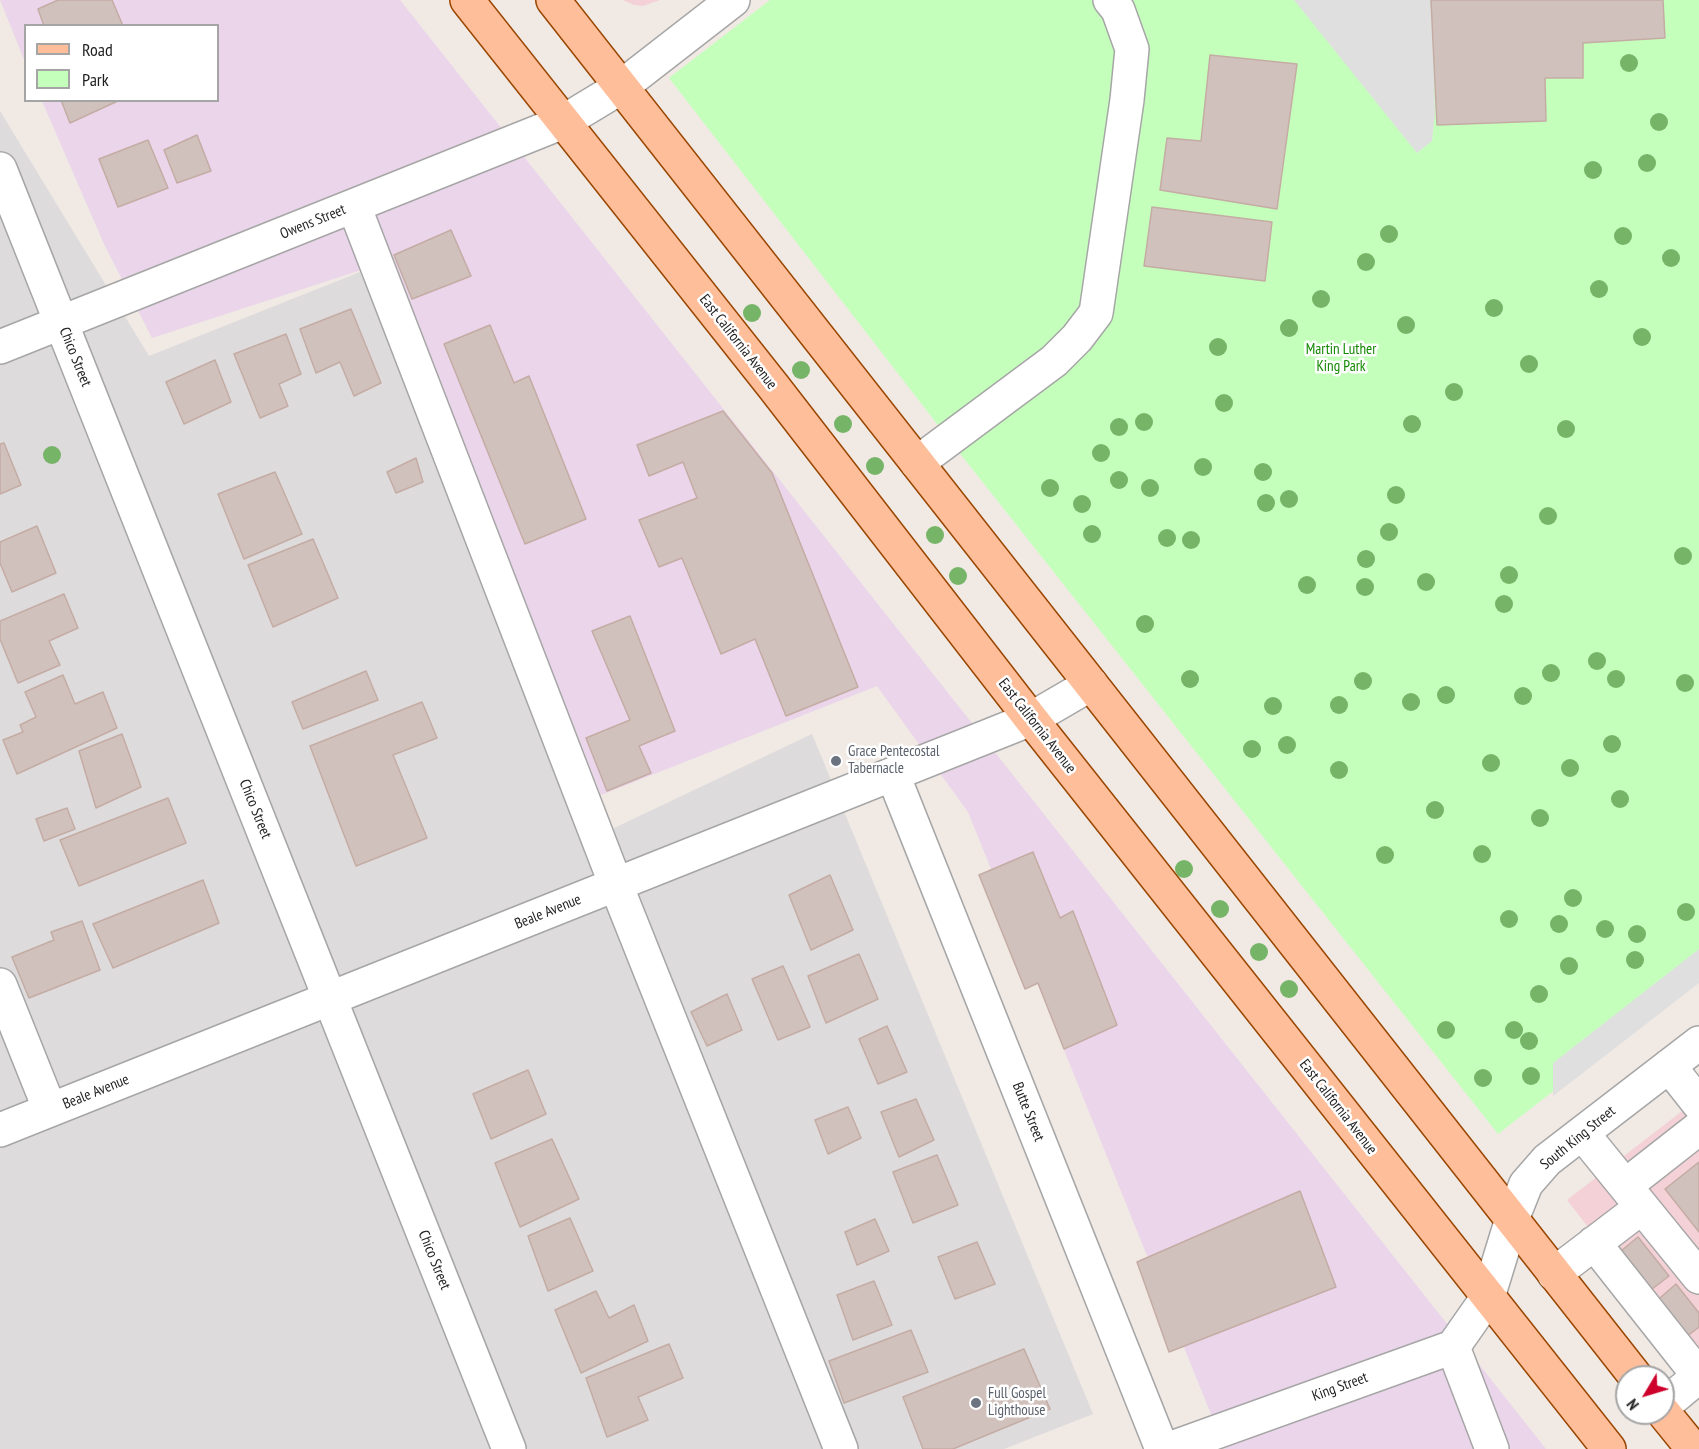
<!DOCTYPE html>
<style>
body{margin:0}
#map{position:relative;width:1699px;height:1449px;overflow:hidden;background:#f0e9e4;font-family:"PT Sans Narrow",sans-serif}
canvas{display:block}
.legend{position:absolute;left:24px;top:24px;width:195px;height:78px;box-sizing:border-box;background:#fff;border:2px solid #a5a5a5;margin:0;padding:8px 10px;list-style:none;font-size:18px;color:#1f1f1f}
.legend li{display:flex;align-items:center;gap:12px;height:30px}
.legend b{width:30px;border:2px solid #a5a5a5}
.north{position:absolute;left:1615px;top:1365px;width:60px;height:60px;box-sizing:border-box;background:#fff;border:2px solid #a5a5a5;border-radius:50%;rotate:232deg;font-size:16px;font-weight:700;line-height:24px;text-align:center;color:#1f1f1f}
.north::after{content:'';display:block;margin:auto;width:21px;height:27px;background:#cd002b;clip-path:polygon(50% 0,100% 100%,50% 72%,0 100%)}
</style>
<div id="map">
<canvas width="1699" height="1449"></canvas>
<ul class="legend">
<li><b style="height:8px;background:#ffbe9a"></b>Road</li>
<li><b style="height:16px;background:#c5ffbc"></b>Park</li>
</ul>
<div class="north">N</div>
</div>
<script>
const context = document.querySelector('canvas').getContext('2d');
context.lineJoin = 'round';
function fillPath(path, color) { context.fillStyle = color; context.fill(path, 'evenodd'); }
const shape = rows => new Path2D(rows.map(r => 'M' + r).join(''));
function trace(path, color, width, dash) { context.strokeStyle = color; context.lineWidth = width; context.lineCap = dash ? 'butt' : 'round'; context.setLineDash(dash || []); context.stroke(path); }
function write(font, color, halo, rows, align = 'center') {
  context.font = font + ' "PT Sans Narrow",sans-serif'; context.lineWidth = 5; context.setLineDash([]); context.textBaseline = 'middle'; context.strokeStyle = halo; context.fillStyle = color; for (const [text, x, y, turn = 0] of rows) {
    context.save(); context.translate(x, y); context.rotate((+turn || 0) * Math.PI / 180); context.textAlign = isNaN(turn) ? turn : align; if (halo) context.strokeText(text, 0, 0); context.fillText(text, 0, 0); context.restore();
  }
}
fillPath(shape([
 [0,111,149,356,360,272,591,839,812,734,1093,1414,1004,1449,0,1449]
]), '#dddbdc');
fillPath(shape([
 [623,0,660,0,643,6,634,5],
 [1699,1098,1699,1369,1567,1200]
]), '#f3d1d7');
fillPath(shape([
 [0,0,400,0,1546,1449,1225,1449,968,812,877,686,601,795,389,261,152,338,104,244,42,101,218,100,218,26,26,26,25,62]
]), '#ead5ea');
fillPath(shape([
 [770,0,1699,0,1699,978,1498,1134,958,451,669,78]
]), '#c5ffbc');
fillPath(shape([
 [1294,0,1432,0,1435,114,1432,141,1417,153],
 [1699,949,1699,983,1553,1096,1553,1063]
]), '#dfdfdf');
const building = shape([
 [58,0,112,0,123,26,44,26,38,9,58,0],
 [1431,0,1663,0,1665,38,1583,43,1583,78,1545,78,1546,121,1437,125,1431,0],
 [1210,55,1297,64,1277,209,1160,190,1167,138,1201,141,1210,55],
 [61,100,120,100,70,123,61,100],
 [197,135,211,171,177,183,164,150,197,135],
 [148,140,168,188,118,207,99,159,148,140],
 [1152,207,1272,222,1265,281,1144,266,1152,207],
 [451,230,471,276,412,299,394,255,451,230],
 [351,309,381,383,354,396,340,362,316,373,300,329,351,309],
 [490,325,514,383,529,376,586,519,525,544,444,344,490,325],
 [286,334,301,374,279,384,288,406,260,418,234,354,286,334],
 [215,360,231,402,184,424,166,382,215,360],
 [723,411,772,473,858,687,786,716,755,639,721,654,682,558,659,567,639,520,697,498,683,462,649,476,637,445,723,411],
 [4,443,21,485,0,494,0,444,4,443],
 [416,458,423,482,396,493,387,472,416,458],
 [275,472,302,534,244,559,218,494,275,472],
 [37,526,56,573,12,592,0,563,0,542,37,526],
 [313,539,338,598,273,627,248,565,313,539],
 [64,594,78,628,49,641,60,665,18,683,0,639,0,621,64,594],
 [630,616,675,731,639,746,651,773,607,791,586,738,630,720,592,631,630,616],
 [366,671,378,700,303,729,292,702,366,671],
 [63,675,75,704,103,692,117,728,17,774,3,740,23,732,20,725,36,717,25,692,63,675],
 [422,702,437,738,393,755,427,838,356,866,310,746,422,702],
 [122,734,141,787,96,808,79,751,122,734],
 [168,798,186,843,79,886,60,840,168,798],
 [67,808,75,829,44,841,36,819,67,808],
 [1033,852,1060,918,1073,911,1117,1025,1064,1049,1038,983,1025,989,979,875,1033,852],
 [830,875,853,930,811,950,789,895,830,875],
 [203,880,219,923,113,968,93,924,203,880],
 [82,921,100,970,29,998,12,957,54,940,51,932,82,921],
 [859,954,878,999,826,1023,808,976,859,954],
 [783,966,810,1027,778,1040,752,979,783,966],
 [727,994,742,1030,707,1046,691,1012,727,994],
 [887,1026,907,1072,878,1084,859,1039,887,1026],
 [528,1070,546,1114,491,1139,473,1094,528,1070],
 [916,1099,934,1140,899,1157,881,1112,916,1099],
 [848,1107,861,1138,828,1154,815,1120,848,1107],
 [552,1139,579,1199,520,1227,495,1163,552,1139],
 [937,1155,958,1205,913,1223,893,1172,937,1155],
 [1699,1162,1699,1232,1665,1189,1699,1162],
 [1300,1191,1336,1287,1169,1352,1137,1262,1300,1191],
 [570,1218,593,1271,548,1291,528,1236,570,1218],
 [875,1219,889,1251,857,1265,845,1232,875,1219],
 [1638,1237,1669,1276,1647,1293,1616,1255,1638,1237],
 [977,1242,995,1284,955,1299,938,1257,977,1242],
 [874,1281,892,1325,853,1340,837,1295,874,1281],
 [1676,1284,1699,1313,1699,1327,1682,1340,1653,1304,1676,1284],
 [596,1291,609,1318,634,1305,648,1341,581,1373,555,1310,596,1291],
 [911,1330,928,1372,844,1403,829,1361,911,1330],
 [669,1344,683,1378,638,1397,648,1420,607,1437,586,1378,669,1344],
 [1024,1349,1050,1409,953,1449,923,1449,903,1397,1024,1349]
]);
fillPath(building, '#d1c1bc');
trace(building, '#c4aca4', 1.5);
const minor = shape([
 [0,169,509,1449],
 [354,206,616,885,841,1449],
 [0,347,563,122,621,87,733,0],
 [917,463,1054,361,1077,338,1096,313,1127,100,1132,49,1118,10,1110,0],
 [893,775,1162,1449],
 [0,985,50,1110],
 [1669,1066,1699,1104],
 [0,1130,1031,719,1091,684],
 [1582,1133,1699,1277],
 [1625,1186,1699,1128],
 [1594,1243,1699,1376],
 [1554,1274,1642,1207],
 [1453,1347,1492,1449],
 [1663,1406,1699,1376],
 [1169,1449,1453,1347,1488,1297,1512,1219,1526,1184,1547,1160,1699,1043]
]);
const major = shape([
 [467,0,773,386,1031,719,1609,1449],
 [553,0,1636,1377],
 [1663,1412,1693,1449]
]);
trace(minor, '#a6a6a6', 36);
trace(major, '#994600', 36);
trace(minor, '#fff', 33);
trace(major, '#ffbe9a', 33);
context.fillStyle = '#76b467';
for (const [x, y] of [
 [1629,63],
 [1659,122],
 [1647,163],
 [1593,170],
 [1389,234],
 [1623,236],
 [1671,258],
 [1366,262],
 [1599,289],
 [1321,299],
 [1494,308],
 [752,313],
 [1406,325],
 [1289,328],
 [1642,337],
 [1218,347],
 [1529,364],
 [801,370],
 [1454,392],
 [1224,403],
 [1144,422],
 [843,424],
 [1412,424],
 [1119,427],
 [1566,429],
 [1101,453],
 [52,455],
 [875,466],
 [1203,467],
 [1263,472],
 [1119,480],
 [1050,488],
 [1150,488],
 [1396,495],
 [1289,499],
 [1266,503],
 [1082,504],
 [1548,516],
 [1389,532],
 [1092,534],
 [935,535],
 [1167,538],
 [1191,540],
 [1683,556],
 [1366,559],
 [1509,575],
 [958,576],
 [1426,582],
 [1307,585],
 [1365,587],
 [1504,604],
 [1145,624],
 [1597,661],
 [1551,673],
 [1190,679],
 [1616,679],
 [1363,681],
 [1685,683],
 [1446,695],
 [1523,696],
 [1411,702],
 [1339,705],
 [1273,706],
 [1612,744],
 [1287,745],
 [1252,749],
 [1491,763],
 [1570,768],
 [1339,770],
 [1620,799],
 [1435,810],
 [1540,818],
 [1482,854],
 [1385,855],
 [1184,869],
 [1573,898],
 [1220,909],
 [1686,912],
 [1509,919],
 [1559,924],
 [1605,929],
 [1637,934],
 [1259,952],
 [1635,960],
 [1569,966],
 [1289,989],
 [1539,994],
 [1446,1030],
 [1514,1030],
 [1529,1041],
 [1531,1076],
 [1483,1078]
]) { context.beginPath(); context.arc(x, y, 9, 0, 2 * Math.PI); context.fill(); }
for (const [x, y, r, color] of [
 [836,761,6,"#6b7280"],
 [976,1403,6,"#6b7280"]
]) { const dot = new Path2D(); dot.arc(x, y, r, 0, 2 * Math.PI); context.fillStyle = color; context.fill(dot); trace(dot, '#fff', 2); }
write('15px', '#1f1f1f', '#fff', [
 ["Owens Street",313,222,-22],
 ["East California Avenue",738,342,52],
 ["Chico Street",75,357,68],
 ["East California Avenue",1037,726,52],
 ["Chico Street",255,809,68],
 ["Beale Avenue",548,912,-22],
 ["Beale Avenue",96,1092,-22],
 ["East California Avenue",1338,1107,52],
 ["Butte Street",1028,1112,68],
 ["South King Street",1578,1138,-39],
 ["Chico Street",434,1260,68],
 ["King Street",1340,1387,-20]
]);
write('15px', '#128801', '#fff', [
 ["Martin Luther",1341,350],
 ["King Park",1341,367]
]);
write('15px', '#5b616d', '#fff', [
 ["Grace Pentecostal",848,752],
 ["Tabernacle",848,769],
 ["Full Gospel",988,1394],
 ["Lighthouse",988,1411]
], 'left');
</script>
